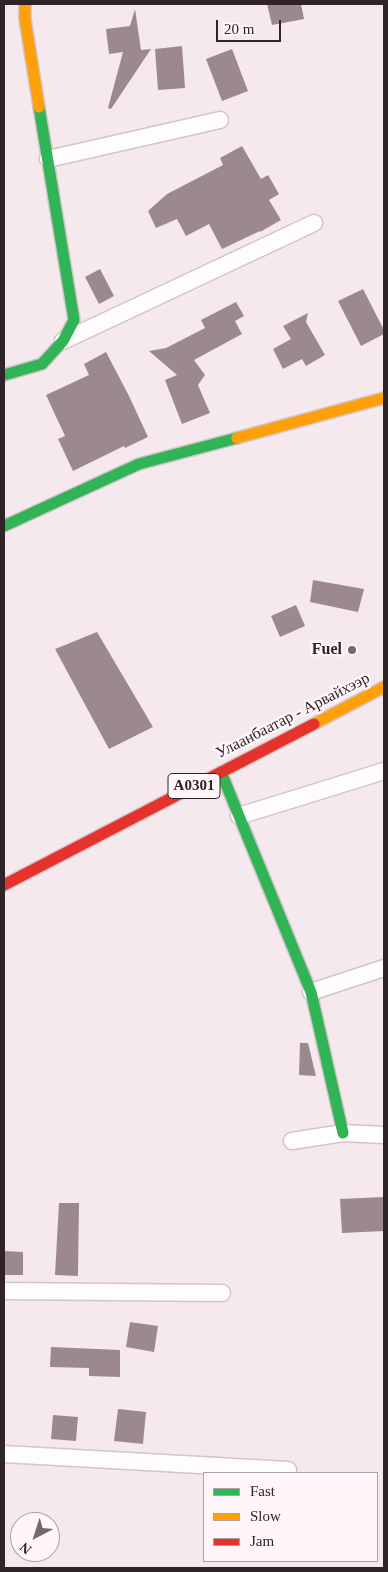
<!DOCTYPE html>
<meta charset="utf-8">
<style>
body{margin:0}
#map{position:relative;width:388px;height:1572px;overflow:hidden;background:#f6e9ed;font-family:"Times New Roman",serif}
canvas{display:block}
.frame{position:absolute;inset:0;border:5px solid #312428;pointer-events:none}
.legend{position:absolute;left:203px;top:1472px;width:175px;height:90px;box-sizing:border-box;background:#fef6f8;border:1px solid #aca2a5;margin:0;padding:6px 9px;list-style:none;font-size:15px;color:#312428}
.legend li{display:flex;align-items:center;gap:10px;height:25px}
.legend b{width:25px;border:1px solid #aca2a5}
.north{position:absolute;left:10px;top:1512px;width:50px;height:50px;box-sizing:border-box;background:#fef6f8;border:1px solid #aca2a5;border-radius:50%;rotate:220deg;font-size:14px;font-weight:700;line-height:20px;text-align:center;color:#312428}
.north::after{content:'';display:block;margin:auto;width:18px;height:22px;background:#76696d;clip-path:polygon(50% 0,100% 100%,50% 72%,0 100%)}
.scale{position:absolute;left:216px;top:20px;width:65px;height:22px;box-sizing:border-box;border:2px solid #312428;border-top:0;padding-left:6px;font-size:15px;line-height:18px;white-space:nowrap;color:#312428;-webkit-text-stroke:4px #fef6f8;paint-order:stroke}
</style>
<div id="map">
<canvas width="388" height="1572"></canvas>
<div class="frame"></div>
<ul class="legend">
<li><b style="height:6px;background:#30b455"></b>Fast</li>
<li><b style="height:6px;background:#ff9f0a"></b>Slow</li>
<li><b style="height:6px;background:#e5322d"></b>Jam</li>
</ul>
<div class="north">N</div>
<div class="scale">20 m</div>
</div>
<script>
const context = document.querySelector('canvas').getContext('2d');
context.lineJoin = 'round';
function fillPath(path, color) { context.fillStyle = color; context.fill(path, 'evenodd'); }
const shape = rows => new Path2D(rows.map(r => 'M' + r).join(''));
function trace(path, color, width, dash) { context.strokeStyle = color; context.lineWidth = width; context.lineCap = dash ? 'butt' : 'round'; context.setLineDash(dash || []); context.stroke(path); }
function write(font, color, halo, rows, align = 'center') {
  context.font = font + ' "Times New Roman",serif'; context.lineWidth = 5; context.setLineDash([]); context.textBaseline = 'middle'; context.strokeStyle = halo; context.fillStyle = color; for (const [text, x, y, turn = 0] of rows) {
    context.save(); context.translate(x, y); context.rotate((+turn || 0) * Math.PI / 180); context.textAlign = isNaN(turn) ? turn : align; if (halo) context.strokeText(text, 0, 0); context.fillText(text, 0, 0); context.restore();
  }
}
fillPath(shape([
 [267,4,301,4,304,19,272,25],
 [135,9,141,50,151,49,111,109,108,108,123,52,109,54,106,29,130,26],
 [182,46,185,88,158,90,155,49],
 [232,49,248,91,222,101,206,59],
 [242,146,261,179,268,175,279,194,269,200,281,220,260,232,260,231,222,249,209,224,186,236,177,219,156,228,148,211,167,194,223,165,220,158],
 [100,269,114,296,99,304,85,277],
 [363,289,384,330,384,334,361,346,338,301],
 [236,302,244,316,235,321,242,334,194,360,205,375,198,385,210,413,182,424,165,380,177,375,149,351,166,348,205,328,201,320],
 [308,313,306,322,325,355,306,366,302,359,283,369,273,349,291,339,283,326],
 [106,352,129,396,148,437,125,448,124,446,73,471,58,439,65,436,46,395,89,375,84,364],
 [313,580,364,589,358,612,310,602],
 [296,605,305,626,280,637,271,616],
 [97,632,153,727,109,749,55,649],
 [300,1043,308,1043,316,1076,299,1075],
 [384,1197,384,1231,342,1233,340,1199],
 [59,1203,79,1203,78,1276,55,1275],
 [4,1251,23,1252,23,1275,4,1275],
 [130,1322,158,1326,154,1352,126,1347],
 [51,1347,120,1350,120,1377,89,1376,89,1368,50,1367],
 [118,1409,146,1412,143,1444,114,1441],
 [53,1415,78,1417,76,1441,51,1439]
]), '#9c8990');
const street = shape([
 [48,159,220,120],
 [63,341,314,223],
 [239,816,384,771],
 [311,992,384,968],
 [292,1141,343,1133,384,1135],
 [4,1291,222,1293],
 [4,1454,288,1470]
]);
const fast = shape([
 [4,375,42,364,63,341,74,320,39,107],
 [4,526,139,464,237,438],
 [221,772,311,992,343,1133]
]);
const slow = shape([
 [25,4,25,19,39,107],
 [237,438,384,398],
 [314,724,384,687]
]);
const jam = shape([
 [4,885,314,724]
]);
trace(street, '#d2c5c9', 19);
trace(fast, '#d2c5c9', 14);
trace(slow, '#d2c5c9', 14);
trace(jam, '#d2c5c9', 14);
trace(street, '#fefcfc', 16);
trace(fast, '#30b455', 11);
trace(slow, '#ff9f0a', 11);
trace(jam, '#e5322d', 11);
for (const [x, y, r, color] of [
 [352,650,5,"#76696d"]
]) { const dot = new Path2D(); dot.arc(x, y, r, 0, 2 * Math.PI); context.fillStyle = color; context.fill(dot); trace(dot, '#fef6f8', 2); }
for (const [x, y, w] of [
 [194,786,52]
]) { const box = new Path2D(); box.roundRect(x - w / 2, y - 12.5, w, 25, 4); context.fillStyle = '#fef6f8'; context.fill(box); trace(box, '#312428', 1); }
write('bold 15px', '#312428', null, [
 ["A0301",194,786]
]);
write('bold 16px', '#312428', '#fef6f8', [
 ["Fuel",342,650]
], 'right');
write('16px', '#312428', '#fef6f8', [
 ["Улаанбаатар - Арвайхээр",293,716,-27]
]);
</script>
